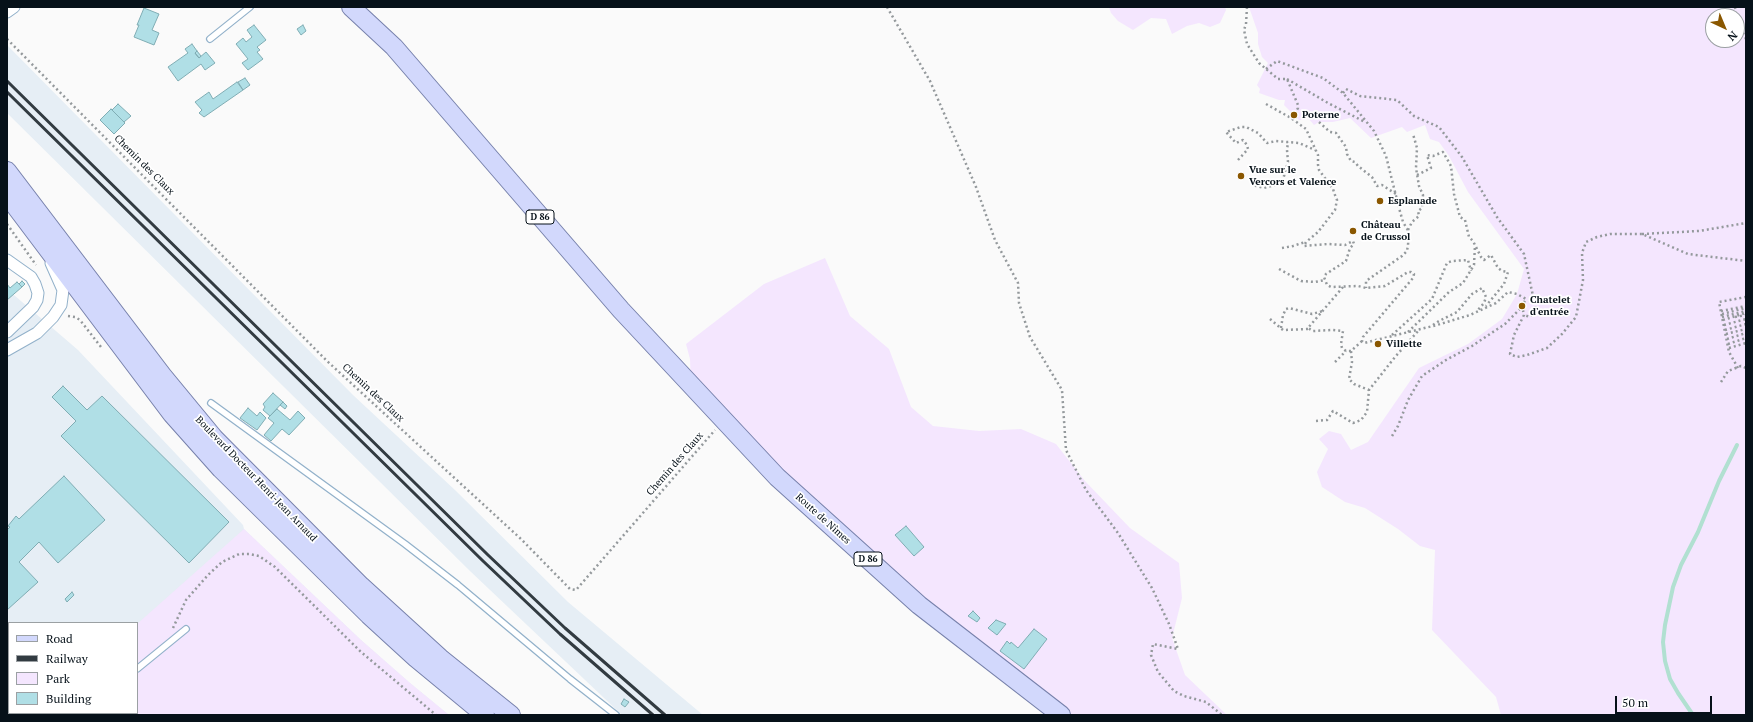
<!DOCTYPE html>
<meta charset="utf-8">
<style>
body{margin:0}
#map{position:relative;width:1753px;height:722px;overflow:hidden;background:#fafafa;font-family:"PT Serif",serif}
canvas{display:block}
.frame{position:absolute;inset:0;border:8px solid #061119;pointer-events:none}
.legend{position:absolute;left:8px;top:622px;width:130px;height:92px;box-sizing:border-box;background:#fff;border:1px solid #9ba0a3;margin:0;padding:5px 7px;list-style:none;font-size:12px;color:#061119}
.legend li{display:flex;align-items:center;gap:8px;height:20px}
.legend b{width:20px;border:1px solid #9ba0a3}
.north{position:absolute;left:1705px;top:8px;width:40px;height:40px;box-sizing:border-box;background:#fff;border:1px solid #9ba0a3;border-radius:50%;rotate:136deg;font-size:11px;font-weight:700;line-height:16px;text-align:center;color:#061119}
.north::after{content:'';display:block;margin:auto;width:14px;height:18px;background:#8a5700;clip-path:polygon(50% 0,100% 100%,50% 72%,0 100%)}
.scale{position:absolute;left:1615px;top:696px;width:97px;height:18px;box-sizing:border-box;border:2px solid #061119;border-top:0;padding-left:5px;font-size:12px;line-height:14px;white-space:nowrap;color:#061119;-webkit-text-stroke:3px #fff;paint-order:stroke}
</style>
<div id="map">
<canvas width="1753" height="722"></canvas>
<div class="frame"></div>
<ul class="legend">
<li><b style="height:5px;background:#d2d8fc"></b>Road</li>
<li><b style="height:5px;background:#323b41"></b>Railway</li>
<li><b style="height:11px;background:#f4e6fe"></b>Park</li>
<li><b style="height:11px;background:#b0dfe6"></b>Building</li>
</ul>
<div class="north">N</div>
<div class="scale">50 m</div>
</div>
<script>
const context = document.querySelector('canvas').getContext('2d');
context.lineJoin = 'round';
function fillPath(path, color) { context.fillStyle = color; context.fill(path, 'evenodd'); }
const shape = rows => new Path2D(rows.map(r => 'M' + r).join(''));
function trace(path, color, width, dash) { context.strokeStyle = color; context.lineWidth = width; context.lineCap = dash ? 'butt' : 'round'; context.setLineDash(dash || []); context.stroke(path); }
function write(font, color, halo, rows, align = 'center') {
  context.font = font + ' "PT Serif",serif'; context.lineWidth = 3.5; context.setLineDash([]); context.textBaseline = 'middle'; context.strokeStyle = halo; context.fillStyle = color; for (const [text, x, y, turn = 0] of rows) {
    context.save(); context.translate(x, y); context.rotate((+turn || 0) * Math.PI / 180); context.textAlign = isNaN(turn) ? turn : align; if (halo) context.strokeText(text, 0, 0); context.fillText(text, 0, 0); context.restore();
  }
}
fillPath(shape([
 [7,45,353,395,455,490,568,602,703,715,622,715,470,571,7,113],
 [7,289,78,350,243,525,244,529,361,640,410,683,449,715,7,715],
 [9,623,137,623,137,713,9,713]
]), '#e6eef5');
fillPath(shape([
 [1109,7,1225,7,1226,10,1220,23,1210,27,1199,23,1187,26,1172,34,1166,19,1151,18,1133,30,1118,21,1111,13],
 [1249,7,1746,7,1746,715,1501,715,1496,697,1432,630,1435,550,1420,546,1398,529,1365,508,1345,502,1322,487,1317,472,1328,449,1319,439,1329,431,1341,434,1351,450,1368,442,1419,368,1468,344,1502,319,1517,294,1524,269,1468,192,1449,156,1439,142,1430,139,1425,125,1407,132,1402,127,1371,138,1350,118,1333,122,1319,122,1314,125,1308,118,1305,120,1299,120,1284,105,1285,100,1279,100,1259,93,1260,89,1257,85,1268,63,1262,57,1258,44,1258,33],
 [1713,16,1737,16,1737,40,1713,40],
 [825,258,850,316,889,349,911,407,933,426,979,431,1021,429,1056,444,1085,481,1130,528,1179,563,1182,598,1172,638,1185,675,1227,715,1061,715,919,605,691,384,690,359,686,344,764,284],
 [244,529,361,640,410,683,449,715,35,715,38,713,137,713,137,624]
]), '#f4e6fe');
trace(shape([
 [1693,715,1678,693,1670,679,1665,661,1663,642,1665,625,1673,587,1681,565,1698,532,1719,481,1737,445]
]), '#b1e0d1', 4);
const building = shape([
 [144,8,159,14,152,30,159,33,154,45,134,37,139,25,137,25,144,8],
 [254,25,266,40,257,47,260,50,257,52,263,59,248,70,242,63,248,59,236,44,243,38,246,42,252,37,247,30,254,25],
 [303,25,306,31,301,35,297,29,303,25],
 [192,44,197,51,195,53,199,58,206,52,215,63,205,70,201,64,178,81,168,67,188,53,185,49,192,44],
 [197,51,201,56,199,58,195,53,197,51],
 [245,78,250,85,243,90,238,82,245,78],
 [237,82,243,90,204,117,199,113,202,110,195,102,209,92,213,99,237,82],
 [118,104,131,116,124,122,112,110,118,104],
 [111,109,125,123,114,134,100,120,111,109],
 [22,281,25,284,22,287,19,284,22,281],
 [17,282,22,287,7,300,7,284,10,288,17,282],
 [63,386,87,410,102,396,229,522,189,563,61,436,76,421,52,397,63,386],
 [273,393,283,402,270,416,263,410,265,407,263,404,273,393],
 [283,402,287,406,285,409,280,405,283,402],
 [248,408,257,416,260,412,266,418,257,430,240,418,248,408],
 [277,409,290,420,298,411,305,418,289,435,282,429,271,441,264,435,274,423,268,418,277,409],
 [64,476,105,520,58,563,39,542,19,562,38,582,7,610,7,530,10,527,8,526,16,516,19,519,64,476],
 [906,526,924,547,914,556,895,535,906,526],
 [72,592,74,595,67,602,65,599,72,592],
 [973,611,980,618,977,622,968,616,973,611],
 [996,620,1006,624,997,635,988,628,996,620],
 [1034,629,1047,639,1024,669,1000,651,1007,641,1010,644,1011,642,1018,648,1034,629],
 [624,699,629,702,625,707,621,704,624,699]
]);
fillPath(building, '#b0dfe6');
trace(building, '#80adb4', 1);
const lane = shape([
 [210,39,250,7],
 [211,403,405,544,458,585,570,679,616,715],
 [137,669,186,629],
 [83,715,86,713]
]);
const street = shape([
 [7,12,14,7],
 [7,260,31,277,35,284,38,293,37,300,33,307,7,332],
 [7,350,37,333,53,317,61,305,63,290,51,263]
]);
const primary = shape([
 [351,7,394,47,621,310,777,477,919,605,1061,715],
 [7,171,162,375,214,438,361,586,440,658,511,715],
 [7,195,172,414,221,469,369,615,416,658,485,715]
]);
trace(lane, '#92b1ca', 8);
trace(street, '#92b1ca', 13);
trace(primary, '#7781ab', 20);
trace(shape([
 [887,7,930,81,976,187,995,240,1018,283,1019,303,1030,337,1062,390,1066,450,1086,490,1118,533,1152,588,1169,624,1178,649,1153,644,1151,655,1158,672,1174,691,1184,696,1206,702,1222,715],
 [1247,7,1246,24,1244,30,1247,44,1259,63,1278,79,1287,79,1298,105,1298,108,1294,115],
 [1735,7,1736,16],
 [1737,19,1746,39],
 [7,39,327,361,521,539,570,589,576,590,715,430],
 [1266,69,1277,61,1323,78,1343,93,1374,131,1386,156,1399,208,1403,222,1409,232,1408,245,1407,251,1402,256,1366,281,1366,288],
 [1287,79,1328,103,1365,122],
 [1343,93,1346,89,1360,96,1397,100,1414,116,1439,127,1462,157,1497,217,1524,254,1536,310,1530,317,1524,315],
 [1266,104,1291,118,1306,129,1318,155,1318,165,1319,170,1333,189,1335,195,1337,200,1335,210,1318,232,1306,242,1304,246,1328,244,1345,245,1353,241,1354,244,1350,248,1346,261,1326,274,1324,277,1327,285,1331,287,1358,286,1366,288,1385,286,1408,272,1411,272,1414,274,1413,278,1363,337,1362,341,1364,343,1437,325,1470,315,1496,303,1508,292,1517,294,1526,299,1522,306,1524,315,1514,335,1510,354,1517,357,1527,355,1547,348,1562,334,1576,317,1583,280,1582,253,1586,242,1597,237,1610,234,1642,234,1688,254,1746,261],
 [1319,122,1330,132,1336,133,1346,147,1347,154,1351,161,1355,162,1358,166,1372,177,1377,186,1382,185,1396,194],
 [1238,160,1248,149,1247,145,1243,140,1236,143,1226,132,1241,127,1246,127,1258,133,1267,143,1276,141,1299,143,1315,150],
 [1417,175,1431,168,1427,155,1433,156,1443,152,1451,166,1454,194,1460,217,1465,220,1469,237,1473,241,1481,257,1484,260,1491,255,1498,268,1502,271,1508,272,1504,284,1486,306],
 [1252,181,1256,186,1264,188,1282,183,1288,162,1287,150,1288,142],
 [7,224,36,265],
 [1408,230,1412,222,1419,216,1418,211,1422,208,1423,195,1419,186,1416,168,1417,148,1413,134],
 [1642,234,1699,231,1746,223],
 [1282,248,1293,246,1305,242],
 [1279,269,1301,281,1315,282,1325,280],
 [1343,287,1308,328,1313,331,1332,330,1343,331,1341,344,1342,348,1346,351,1351,351],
 [1721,311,1746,306],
 [1722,314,1746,308],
 [68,316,75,317,80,320,101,347],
 [1722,317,1746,311],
 [1735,317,1746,315],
 [1270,319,1283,330,1309,329],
 [1723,320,1746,313],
 [1433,325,1439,321,1457,312,1472,294,1482,288,1486,297,1484,303,1477,311],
 [1724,325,1746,319],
 [1281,328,1283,315,1286,309,1289,308,1312,314,1323,311],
 [1725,330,1746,324],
 [1408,332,1449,292,1463,283,1474,265,1475,245],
 [1726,334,1746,329],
 [1392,335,1432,299,1447,263,1452,261,1468,260,1471,271],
 [1727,339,1746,333],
 [1362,341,1351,351,1352,362,1349,379,1354,384,1369,390],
 [1728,344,1746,338],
 [1729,348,1746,343],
 [1335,362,1346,351],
 [1738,368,1729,352,1719,302,1746,297],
 [1721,382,1728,371,1741,366,1746,368],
 [1316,421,1327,420,1333,411,1353,423,1361,420,1367,412,1369,390,1395,357,1419,330],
 [1392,436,1398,426,1408,400,1422,376,1446,360,1472,346,1505,324,1522,307],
 [173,628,186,600,208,575,222,562,239,554,249,554,259,556,275,567,361,652,436,715]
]), '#94999c', 2.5, [2, 3]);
trace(lane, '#fff', 5.5);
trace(street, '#fff', 11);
trace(primary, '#d2d8fc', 18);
trace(shape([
 [7,81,488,555,565,628,665,715],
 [7,92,483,561,560,634,653,715]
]), '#323b41', 3);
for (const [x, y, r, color] of [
 [1294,115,4,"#8a5700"],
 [1241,176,4,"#8a5700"],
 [1380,201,4,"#8a5700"],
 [1353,231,4,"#8a5700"],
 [1522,306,4,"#8a5700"],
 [1378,344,4,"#8a5700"]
]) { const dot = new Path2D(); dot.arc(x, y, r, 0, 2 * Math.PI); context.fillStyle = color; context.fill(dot); trace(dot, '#fff', 1.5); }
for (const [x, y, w] of [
 [540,217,28],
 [868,559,28]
]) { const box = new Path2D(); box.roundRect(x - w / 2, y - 7, w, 14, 3); context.fillStyle = '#fff'; context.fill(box); trace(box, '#061119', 1); }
write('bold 9px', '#061119', null, [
 ["D 86",540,217],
 ["D 86",868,559]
]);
write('bold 10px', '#061119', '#fff', [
 ["Poterne",1302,115],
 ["Vue sur le",1249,170],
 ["Vercors et Valence",1249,182],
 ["Esplanade",1388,201],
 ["Château",1361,225],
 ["de Crussol",1361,237],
 ["Chatelet",1530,300],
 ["d'entrée",1530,312],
 ["Villette",1386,344]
], 'left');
write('10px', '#061119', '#fff', [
 ["Chemin des Claux",144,165,45],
 ["Chemin des Claux",373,393,43],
 ["Chemin des Claux",675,464,-49],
 ["Boulevard Docteur Henri-Jean Arnaud",256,479,46],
 ["Route de Nîmes",823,519,42]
]);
</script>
